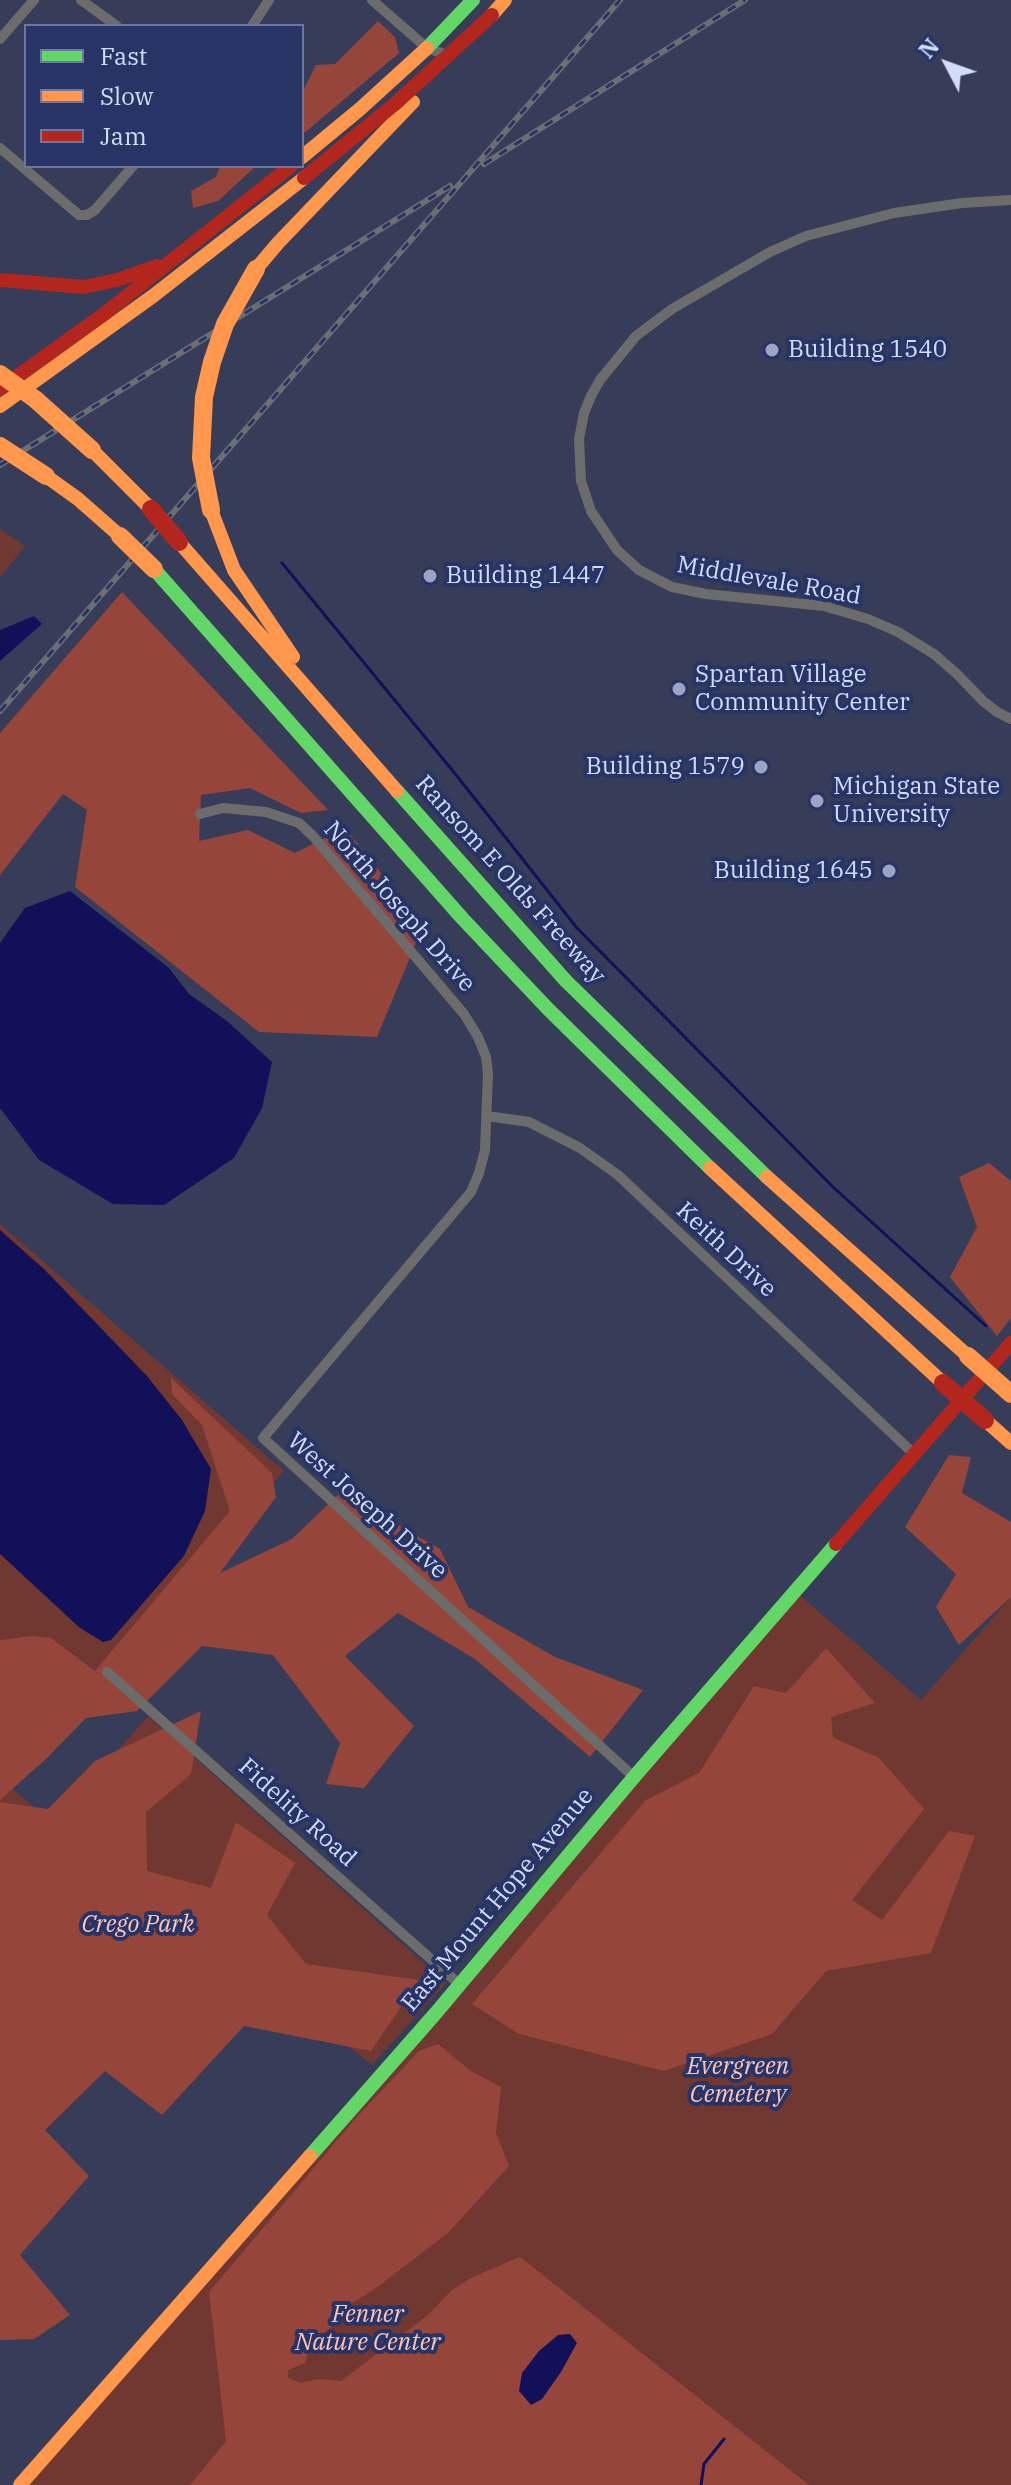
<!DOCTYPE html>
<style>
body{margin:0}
#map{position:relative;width:1011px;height:2485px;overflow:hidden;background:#373d58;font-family:"IBM Plex Serif",serif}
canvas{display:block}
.legend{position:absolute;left:24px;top:24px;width:280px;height:144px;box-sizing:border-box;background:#293466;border:2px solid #6d77a2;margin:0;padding:10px 14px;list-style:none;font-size:24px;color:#d2dcfb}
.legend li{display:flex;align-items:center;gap:16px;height:40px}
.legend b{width:40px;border:2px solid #6d77a2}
.north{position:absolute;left:907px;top:24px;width:80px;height:80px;-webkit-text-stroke:6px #293466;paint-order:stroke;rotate:311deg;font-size:22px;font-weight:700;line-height:32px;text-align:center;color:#d2dcfb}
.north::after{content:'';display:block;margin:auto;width:28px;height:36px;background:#d2dcfb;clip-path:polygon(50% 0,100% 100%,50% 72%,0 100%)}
</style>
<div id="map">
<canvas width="1011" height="2485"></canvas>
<ul class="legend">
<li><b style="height:10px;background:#63d668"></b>Fast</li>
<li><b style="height:10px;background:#ff974d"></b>Slow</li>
<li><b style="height:10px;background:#b3261e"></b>Jam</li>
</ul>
<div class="north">N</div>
</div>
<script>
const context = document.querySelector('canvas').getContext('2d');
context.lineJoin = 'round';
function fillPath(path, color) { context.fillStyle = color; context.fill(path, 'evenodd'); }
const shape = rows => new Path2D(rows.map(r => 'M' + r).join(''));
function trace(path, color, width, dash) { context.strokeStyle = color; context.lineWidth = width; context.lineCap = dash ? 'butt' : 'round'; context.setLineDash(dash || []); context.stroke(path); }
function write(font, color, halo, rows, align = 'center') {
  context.font = font + ' "IBM Plex Serif",serif'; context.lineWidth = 8; context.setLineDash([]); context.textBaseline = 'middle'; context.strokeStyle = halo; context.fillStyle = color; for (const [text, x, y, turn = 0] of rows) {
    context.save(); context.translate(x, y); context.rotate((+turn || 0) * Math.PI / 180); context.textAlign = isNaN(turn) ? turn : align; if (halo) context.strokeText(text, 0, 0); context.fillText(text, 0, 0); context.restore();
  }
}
fillPath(shape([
 [0,529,25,546,0,578],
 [0,1224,284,1471,9,1786,54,1824,148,1716,446,1983,372,2065,268,1981,102,2053,32,2135,0,2269],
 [795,1591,921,1700,1011,1597,1011,2485,21,2485,214,2262,359,2110]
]), '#713831');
fillPath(shape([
 [378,21,395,37,399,53,302,135,302,93,316,65,335,64],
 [220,166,256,166,218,201,193,208,191,191,216,177],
 [122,592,328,810,301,813,250,788,201,795,199,841,248,830,295,853,345,828,423,926,377,1037,259,1032,75,887,87,810,63,794,0,875,0,733],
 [989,1163,1011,1181,1011,1318,997,1336,950,1277,977,1227,959,1177],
 [171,1378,272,1473,276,1497,220,1573,292,1539,341,1492,440,1549,468,1607,555,1657,643,1690,590,1757,475,1659,398,1613,345,1656,414,1726,364,1788,326,1784,340,1743,273,1655,202,1646,137,1711,86,1718,47,1758,0,1800,0,1640,32,1636,51,1638,95,1671,230,1511,202,1425,172,1394],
 [949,1455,971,1457,962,1493,1011,1522,1011,1597,959,1645,936,1607,956,1574,905,1527],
 [826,1648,875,1703,831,1717,833,1738,878,1757,924,1809,852,1900,882,1920,949,1831,975,1836,931,1953,826,1971,772,2034,664,2071,519,2034,472,2004,646,1800,699,1773,754,1686,786,1693],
 [201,1711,191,1774,146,1812,147,1871,211,1888,236,1822,295,1863,267,1915,306,1964,419,1980,371,2051,244,2026,162,2115,105,2071,45,2130,89,2176,20,2255,70,2315,34,2339,0,2340,0,1802,48,1809,95,1761],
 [438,2044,471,2071,501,2087,496,2133,509,2166,448,2233,372,2291,347,2306,329,2329,312,2340,305,2363,288,2370,288,2378,301,2383,317,2379,341,2381,428,2315,452,2290,473,2277,520,2257,809,2485,190,2485,226,2441,209,2292,356,2118,419,2051]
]), '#96453a');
fillPath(shape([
 [34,616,42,624,0,661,0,630],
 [70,891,169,968,189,994,227,1021,272,1062,262,1108,234,1158,164,1205,113,1204,39,1160,0,1108,0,943,25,908],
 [0,1230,45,1270,147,1376,182,1420,211,1469,205,1511,184,1556,111,1640,103,1642,80,1628,0,1554],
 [570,2334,577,2343,561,2372,542,2399,531,2405,519,2391,522,2373,539,2351,558,2335]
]), '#121059');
trace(shape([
 [282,563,457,776,577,928,833,1187,986,1326],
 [701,2485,704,2464,724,2439]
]), '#121059', 3);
trace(shape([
 [81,0,117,26],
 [372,0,427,48,447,55],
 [252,26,269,0],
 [0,39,34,0],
 [0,148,79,215,87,215,95,210,133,166],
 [1011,200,962,203,894,213,806,236,770,252,672,309,636,336,600,380,591,396,584,413,579,439,581,481,591,511,617,550,639,570,672,587,706,594,824,606,868,619,898,632,934,654,957,674,983,701,997,712,1011,719],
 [200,814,223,808,266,812,299,823,312,835,464,1014,478,1037,486,1057,488,1073,485,1150,479,1173,471,1192,263,1438,634,1777],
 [487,1116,529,1122,580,1148,618,1175,914,1454],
 [107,1672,459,1984]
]), '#6d6c6c', 10);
trace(shape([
 [427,48,473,0],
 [154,569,462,918,548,1009,710,1168],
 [397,791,566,981,767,1177],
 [310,2156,435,2014,634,1777,836,1544]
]), '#63d668', 14);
trace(shape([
 [492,15,505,0],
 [302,157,360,109,427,48],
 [256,269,278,243,413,102],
 [0,406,153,296,304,178],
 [92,450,151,509],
 [46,476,78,499,120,536],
 [211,510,234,570,293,657],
 [179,542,397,791],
 [710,1168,943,1383],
 [767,1177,968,1356],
 [985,1420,1011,1443],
 [20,2485,310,2156]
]), '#ff974d', 14);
trace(shape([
 [304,178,396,103,492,15],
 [0,280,84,287,117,280,157,266],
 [0,389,104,314,291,166],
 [836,1544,1011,1343]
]), '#b3261e', 14);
const rail = shape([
 [484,164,745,0],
 [0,465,450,186],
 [0,711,620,0]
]);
trace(rail, '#6d6e72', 6);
trace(rail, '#293466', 3, [9]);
trace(shape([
 [0,374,35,399,92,450],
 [0,446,46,476],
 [211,510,201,458,204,397,212,362,225,324,256,269],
 [120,536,154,569],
 [968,1356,1011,1394]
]), '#ff974d', 18);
trace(shape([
 [151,509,179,542],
 [943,1383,985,1420]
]), '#b3261e', 18);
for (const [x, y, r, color] of [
 [772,350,8,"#9ca4c2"],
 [430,576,8,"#9ca4c2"],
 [679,689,8,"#9ca4c2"],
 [761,767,8,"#9ca4c2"],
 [817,801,8,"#9ca4c2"],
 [889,871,8,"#9ca4c2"]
]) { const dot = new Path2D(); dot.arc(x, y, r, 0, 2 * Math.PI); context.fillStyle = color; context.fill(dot); trace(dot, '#293466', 3); }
write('24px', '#d2dcfb', '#293466', [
 ["Building 1540",788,350],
 ["Building 1447",446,576],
 ["Spartan Village",695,675],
 ["Community Center",695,703],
 ["Building 1579",745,767,"right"],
 ["Michigan State",833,787],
 ["University",833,815],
 ["Building 1645",873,871,"right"]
], 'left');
write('24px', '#d2dcfb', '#293466', [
 ["Middlevale Road",769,581,10],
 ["Ransom E Olds Freeway",510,880,48],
 ["North Joseph Drive",399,907,49],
 ["Keith Drive",726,1250,43],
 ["West Joseph Drive",367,1506,42],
 ["Fidelity Road",297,1813,42],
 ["East Mount Hope Avenue",498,1900,-50]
]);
write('italic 24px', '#fbc5ba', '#293466', [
 ["Crego Park",138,1925],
 ["Evergreen",738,2067],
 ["Cemetery",738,2095],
 ["Fenner",368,2315],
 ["Nature Center",368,2343]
]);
</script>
